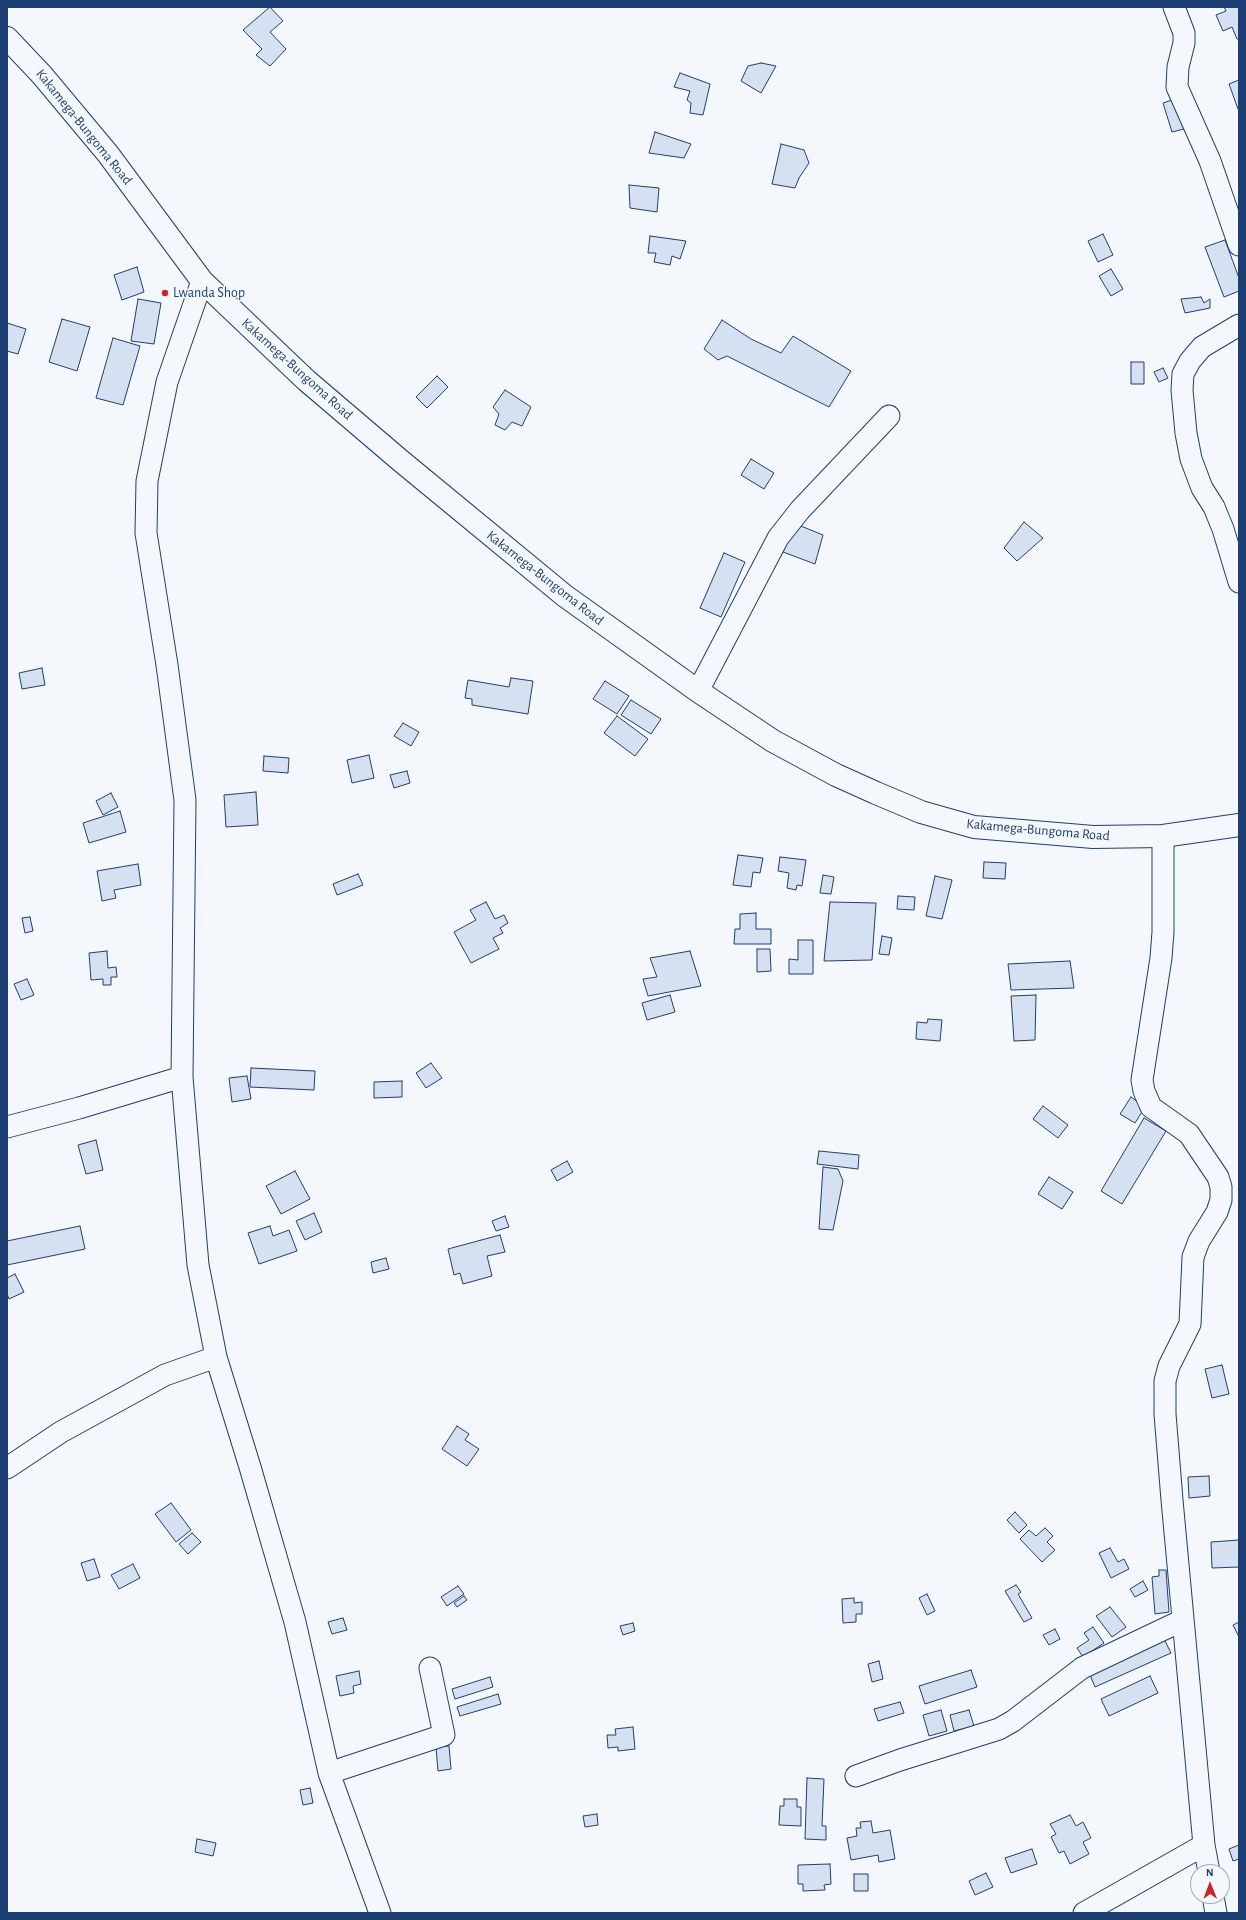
<!DOCTYPE html>
<style>
body{margin:0}
#map{position:relative;width:1246px;height:1920px;overflow:hidden;background:#f4f7fb;font-family:"Alegreya Sans",sans-serif}
canvas{display:block}
.frame{position:absolute;inset:0;border:8px solid #1d3f73;pointer-events:none}
.north{position:absolute;left:1190px;top:1864px;width:40px;height:40px;box-sizing:border-box;background:#f4f7fb;border:1px solid #9eadc5;border-radius:50%;rotate:359deg;font-size:11px;font-weight:700;line-height:16px;text-align:center;color:#1d3f73}
.north::after{content:'';display:block;margin:auto;width:14px;height:18px;background:#c62828;clip-path:polygon(50% 0,100% 100%,50% 72%,0 100%)}
</style>
<div id="map">
<canvas width="1246" height="1920"></canvas>
<div class="frame"></div>
<div class="north">N</div>
</div>
<script>
const context = document.querySelector('canvas').getContext('2d');
context.lineJoin = 'round';
function fillPath(path, color) { context.fillStyle = color; context.fill(path, 'evenodd'); }
const shape = rows => new Path2D(rows.map(r => 'M' + r).join(''));
function trace(path, color, width, dash) { context.strokeStyle = color; context.lineWidth = width; context.lineCap = dash ? 'butt' : 'round'; context.setLineDash(dash || []); context.stroke(path); }
function write(font, color, halo, rows, align = 'center') {
  context.font = font + ' "Alegreya Sans",sans-serif'; context.lineWidth = 3; context.setLineDash([]); context.textBaseline = 'middle'; context.strokeStyle = halo; context.fillStyle = color; for (const [text, x, y, turn = 0] of rows) {
    context.save(); context.translate(x, y); context.rotate((+turn || 0) * Math.PI / 180); context.textAlign = isNaN(turn) ? turn : align; if (halo) context.strokeText(text, 0, 0); context.fillText(text, 0, 0); context.restore();
  }
}
const building = shape([
 [270,7,283,21,270,32,286,49,270,66,256,55,262,49,243,30,270,7],
 [1224,7,1239,7,1239,39,1237,39,1232,27,1223,31,1216,15,1226,11,1224,7],
 [761,63,776,66,761,93,741,81,748,66,761,63],
 [680,73,710,84,703,115,690,113,691,103,687,100,690,91,674,87,680,73],
 [1239,80,1239,108,1238,109,1229,84,1239,80],
 [1175,99,1184,129,1172,132,1163,103,1175,99],
 [655,132,691,144,684,158,649,153,655,132],
 [781,144,804,150,809,163,799,178,795,188,772,184,781,144],
 [629,185,659,188,657,212,630,208,629,185],
 [1103,234,1113,255,1098,262,1088,241,1103,234],
 [650,236,686,241,680,259,672,256,670,265,654,262,656,253,648,253,650,236],
 [1225,240,1239,278,1239,291,1224,297,1205,247,1225,240],
 [137,267,144,292,122,300,114,275,137,267],
 [1111,269,1123,289,1111,296,1099,276,1111,269],
 [1201,297,1204,303,1210,299,1210,308,1185,313,1181,299,1201,297],
 [138,299,161,303,154,344,131,341,138,299],
 [62,319,90,327,77,371,49,362,62,319],
 [722,320,751,339,781,353,793,336,851,371,829,407,727,356,718,360,704,349,722,320],
 [7,323,26,329,18,354,7,351,7,323],
 [113,338,140,346,123,405,96,398,113,338],
 [1131,362,1144,362,1144,384,1131,384,1131,362],
 [1163,368,1168,378,1159,382,1154,372,1163,368],
 [437,376,448,387,427,408,416,397,437,376],
 [505,390,531,407,522,426,512,422,505,430,495,425,499,414,493,407,505,390],
 [751,459,774,473,764,489,741,475,751,459],
 [1024,522,1043,538,1017,561,1004,548,1024,522],
 [796,524,823,535,815,564,783,552,796,524],
 [724,553,745,562,721,617,700,608,724,553],
 [42,668,45,685,22,689,19,673,42,668],
 [511,678,533,681,528,714,472,705,472,699,465,698,468,680,509,687,511,678],
 [605,681,629,696,617,714,593,699,605,681],
 [631,700,661,719,651,734,621,715,631,700],
 [617,716,648,739,635,756,604,733,617,716],
 [403,723,419,732,411,746,394,736,403,723],
 [369,755,374,778,352,783,347,760,369,755],
 [264,756,289,758,288,773,263,771,264,756],
 [407,771,410,783,394,788,390,775,407,771],
 [256,792,258,825,226,827,224,795,256,792],
 [111,793,118,807,103,815,96,801,111,793],
 [120,811,126,832,89,843,83,823,120,811],
 [738,855,763,858,760,873,753,872,751,887,733,885,738,855],
 [780,857,806,860,802,886,797,885,796,890,787,888,789,873,778,871,780,857],
 [984,862,1006,863,1005,879,983,878,984,862],
 [138,864,141,885,114,890,116,898,102,901,97,871,138,864],
 [358,874,363,885,337,895,333,884,358,874],
 [823,875,834,877,831,894,820,893,823,875],
 [935,876,952,880,942,919,926,916,935,876],
 [898,896,915,897,914,910,897,909,898,896],
 [486,902,495,919,504,915,508,923,500,928,503,933,493,938,499,949,471,963,454,932,476,920,470,910,486,902],
 [830,902,876,903,872,960,824,961,830,902],
 [756,913,756,929,771,929,771,944,734,944,735,929,740,929,740,914,756,913],
 [30,917,33,931,25,933,22,918,30,917],
 [882,936,892,938,889,955,879,954,882,936],
 [798,940,813,940,813,974,789,974,789,959,798,960,798,940],
 [757,949,770,949,771,971,757,972,757,949],
 [107,951,108,968,116,967,117,977,111,977,111,985,103,985,103,979,91,980,89,953,107,951],
 [690,951,701,986,648,996,643,979,657,977,650,958,690,951],
 [1070,961,1074,988,1011,990,1008,964,1070,961],
 [27,979,34,995,21,1000,14,984,27,979],
 [670,995,675,1012,647,1020,642,1003,670,995],
 [1036,995,1035,1040,1014,1041,1011,996,1036,995],
 [928,1019,942,1020,940,1041,916,1039,917,1022,927,1023,928,1019],
 [431,1063,442,1078,426,1088,416,1073,431,1063],
 [251,1068,315,1071,314,1090,250,1087,251,1068],
 [247,1076,251,1099,232,1102,229,1078,247,1076],
 [402,1081,402,1097,374,1098,374,1082,402,1081],
 [1131,1097,1145,1107,1135,1123,1120,1114,1131,1097],
 [1043,1106,1068,1125,1058,1138,1033,1119,1043,1106],
 [1144,1118,1166,1131,1122,1204,1101,1191,1144,1118],
 [96,1140,103,1170,86,1174,78,1145,96,1140],
 [819,1151,859,1155,858,1169,817,1164,819,1151],
 [567,1161,573,1172,557,1181,551,1170,567,1161],
 [823,1167,838,1169,843,1181,833,1230,819,1229,823,1167],
 [295,1171,310,1199,281,1214,266,1186,295,1171],
 [1049,1177,1073,1192,1062,1209,1038,1194,1049,1177],
 [314,1213,322,1232,305,1240,296,1221,314,1213],
 [505,1216,509,1227,496,1231,492,1221,505,1216],
 [80,1226,85,1249,7,1265,7,1241,80,1226],
 [270,1226,273,1236,289,1230,297,1251,259,1264,248,1233,270,1226],
 [500,1235,505,1252,487,1256,492,1276,463,1284,460,1273,454,1275,448,1249,500,1235],
 [386,1258,389,1269,373,1273,371,1262,386,1258],
 [15,1274,24,1292,9,1299,7,1294,7,1278,15,1274],
 [1222,1365,1229,1394,1212,1398,1205,1369,1222,1365],
 [457,1426,469,1434,465,1440,479,1449,467,1466,442,1449,457,1426],
 [1209,1476,1210,1496,1189,1498,1188,1477,1209,1476],
 [171,1503,191,1530,176,1542,155,1514,171,1503],
 [1015,1512,1027,1525,1019,1533,1007,1520,1015,1512],
 [1045,1528,1053,1536,1047,1542,1055,1550,1042,1562,1020,1539,1029,1530,1036,1536,1045,1528],
 [192,1533,201,1542,188,1554,179,1544,192,1533],
 [1239,1540,1239,1567,1212,1568,1211,1542,1239,1540],
 [1110,1548,1118,1562,1124,1559,1129,1569,1111,1578,1099,1553,1110,1548],
 [94,1559,100,1577,87,1581,81,1563,94,1559],
 [133,1564,140,1578,119,1589,111,1575,133,1564],
 [1159,1570,1166,1570,1169,1612,1155,1614,1152,1577,1159,1576,1159,1570],
 [1143,1581,1148,1590,1135,1597,1130,1589,1143,1581],
 [1016,1585,1021,1592,1018,1594,1032,1618,1024,1622,1005,1591,1016,1585],
 [458,1586,464,1594,447,1606,441,1597,458,1586],
 [927,1594,935,1611,927,1615,919,1598,927,1594],
 [464,1596,467,1600,457,1607,454,1603,464,1596],
 [854,1598,854,1603,862,1602,862,1614,856,1614,856,1622,843,1623,842,1599,854,1598],
 [1110,1607,1126,1627,1112,1637,1096,1616,1110,1607],
 [343,1618,347,1630,332,1634,328,1622,343,1618],
 [1239,1622,1239,1637,1233,1625,1239,1622],
 [633,1623,635,1631,623,1635,620,1626,633,1623],
 [1093,1627,1104,1643,1083,1657,1077,1648,1089,1640,1084,1633,1093,1627],
 [1055,1629,1060,1639,1049,1645,1043,1635,1055,1629],
 [1163,1637,1171,1653,1095,1687,1088,1670,1163,1637],
 [879,1661,883,1679,872,1682,868,1664,879,1661],
 [971,1670,977,1687,925,1704,919,1686,971,1670],
 [359,1671,361,1684,353,1686,354,1693,340,1696,336,1676,359,1671],
 [1150,1676,1158,1693,1109,1716,1101,1699,1150,1676],
 [490,1677,493,1687,455,1699,452,1689,490,1677],
 [498,1694,501,1704,460,1716,457,1707,498,1694],
 [900,1702,904,1713,878,1721,874,1709,900,1702],
 [941,1710,947,1731,929,1736,923,1715,941,1710],
 [969,1710,974,1726,954,1731,950,1715,969,1710],
 [633,1727,635,1749,618,1751,618,1747,608,1748,607,1735,616,1735,615,1729,633,1727],
 [449,1746,451,1769,438,1771,436,1747,449,1746],
 [807,1778,824,1779,822,1826,826,1826,826,1840,805,1839,807,1778],
 [310,1788,313,1803,303,1805,300,1790,310,1788],
 [784,1799,797,1799,797,1807,801,1807,801,1826,779,1825,780,1806,784,1806,784,1799],
 [597,1814,598,1825,585,1827,583,1816,597,1814],
 [1070,1815,1076,1826,1083,1822,1091,1838,1083,1842,1089,1854,1070,1864,1064,1851,1059,1853,1051,1837,1056,1834,1050,1824,1070,1815],
 [871,1821,873,1833,890,1830,895,1859,879,1862,878,1855,851,1860,847,1838,857,1836,856,1828,861,1828,860,1822,871,1821],
 [197,1839,216,1843,213,1856,195,1852,197,1839],
 [1239,1845,1239,1859,1233,1861,1229,1849,1239,1845],
 [1032,1849,1037,1864,1011,1873,1005,1858,1032,1849],
 [830,1864,831,1884,824,1885,825,1890,803,1891,803,1884,798,1884,798,1865,830,1864],
 [986,1873,993,1887,975,1895,969,1881,986,1873],
 [854,1874,868,1874,868,1891,854,1891,854,1874]
]);
fillPath(building, '#d5e0f0');
trace(building, '#1d3f73', 1);
const minor = shape([
 [1174,7,1184,33,1184,43,1178,67,1177,87,1210,161,1239,245],
 [202,281,167,382,147,481,146,533,167,665,185,800,182,1077,198,1265,216,1357,250,1467,295,1622,329,1773,380,1913],
 [1239,325,1202,347,1190,361,1183,374,1182,390,1186,433,1191,459,1202,488,1214,507,1223,529,1239,582],
 [698,691,778,538,800,510,889,416],
 [1163,836,1163,932,1161,958,1142,1080,1144,1091,1151,1107,1189,1134,1218,1177,1221,1187,1221,1200,1217,1212,1199,1241,1193,1257,1190,1324,1169,1366,1165,1381,1165,1414,1172,1500,1204,1845,1209,1872],
 [7,1127,79,1108,182,1077],
 [7,1468,61,1432,165,1375,216,1357],
 [329,1773,444,1735,430,1668],
 [856,1776,900,1760,999,1729,1013,1721,1082,1668,1183,1620],
 [1213,1896,1216,1913],
 [1084,1913,1204,1845]
]);
const major = shape([
 [7,38,42,75,108,154,202,281,306,380,401,461,565,596,698,691,773,741,836,775,876,793,921,812,974,827,1093,837,1163,836,1239,825]
]);
trace(minor, '#1d3f73', 23);
trace(major, '#1d3f73', 24);
trace(minor, '#f4f7fb', 21);
trace(major, '#f4f7fb', 22);
for (const [x, y, r, color] of [
 [165,293,4,"#c62828"]
]) { const dot = new Path2D(); dot.arc(x, y, r, 0, 2 * Math.PI); context.fillStyle = color; context.fill(dot); trace(dot, '#f4f7fb', 1.5); }
write('14px', '#1d3f73', '#f4f7fb', [
 ["Kakamega-Bungoma Road",84,127,51],
 ["Kakamega-Bungoma Road",297,369,42],
 ["Kakamega-Bungoma Road",545,578,38],
 ["Kakamega-Bungoma Road",1038,830,5]
]);
write('14px', '#1d3f73', '#f4f7fb', [
 ["Lwanda Shop",173,293]
], 'left');
</script>
